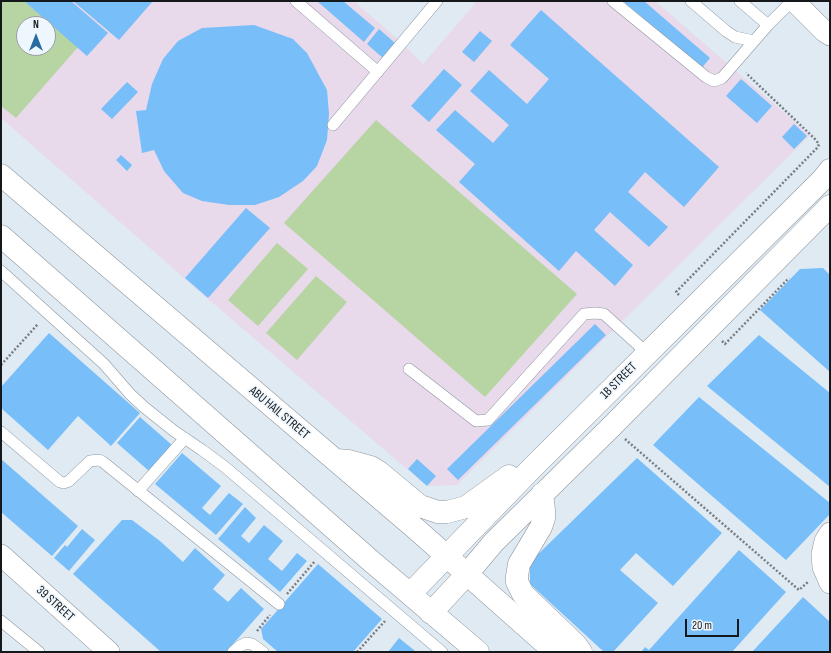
<!DOCTYPE html>
<style>
body{margin:0}
#map{position:relative;width:831px;height:653px;overflow:hidden;background:#e0eaf3;font-family:"Sofia Sans Condensed",sans-serif}
canvas{display:block}
.frame{position:absolute;inset:0;border:2px solid #15181b;pointer-events:none}
.north{position:absolute;left:16px;top:16px;width:40px;height:40px;box-sizing:border-box;background:#eff7fe;border:1px solid #989ea3;border-radius:50%;rotate:0deg;font-size:11px;font-weight:700;line-height:16px;text-align:center;color:#15181b}
.north::after{content:'';display:block;margin:auto;width:14px;height:18px;background:#296ca2;clip-path:polygon(50% 0,100% 100%,50% 72%,0 100%)}
.scale{position:absolute;left:685px;top:619px;width:54px;height:18px;box-sizing:border-box;border:2px solid #15181b;border-top:0;padding-left:5px;font-size:12px;line-height:14px;white-space:nowrap;color:#15181b;-webkit-text-stroke:3px #eff7fe;paint-order:stroke}
</style>
<div id="map">
<canvas width="831" height="653"></canvas>
<div class="frame"></div>
<div class="north">N</div>
<div class="scale">20 m</div>
</div>
<script>
const context = document.querySelector('canvas').getContext('2d');
context.lineJoin = 'round';
function fillPath(path, color) { context.fillStyle = color; context.fill(path, 'evenodd'); }
const shape = rows => new Path2D(rows.map(r => 'M' + r).join(''));
function trace(path, color, width, dash) { context.strokeStyle = color; context.lineWidth = width; context.lineCap = dash ? 'butt' : 'round'; context.setLineDash(dash || []); context.stroke(path); }
function write(font, color, halo, rows, align = 'center') {
  context.font = font + ' "Sofia Sans Condensed",sans-serif'; context.lineWidth = 3.5; context.setLineDash([]); context.textBaseline = 'middle'; context.strokeStyle = halo; context.fillStyle = color; for (const [text, x, y, turn = 0] of rows) {
    context.save(); context.translate(x, y); context.rotate((+turn || 0) * Math.PI / 180); context.textAlign = isNaN(turn) ? turn : align; if (halo) context.strokeText(text, 0, 0); context.fillText(text, 0, 0); context.restore();
  }
}
fillPath(shape([
 [1,1,354,1,402,43,423,64,477,1,655,1,810,135,457,485,427,486,215,305,1,118],
 [24,24,48,24,48,48,24,48]
]), '#e8d9eb');
fillPath(shape([
 [1,1,24,1,78,47,16,118,1,106],
 [24,24,48,24,48,48,24,48],
 [376,120,577,294,485,397,284,223],
 [277,243,308,269,258,326,228,300],
 [316,276,347,302,297,360,266,333]
]), '#b7d4a3');
fillPath(shape([
 [24,1,71,1,108,33,87,56],
 [73,1,153,1,119,40],
 [317,1,343,1,375,28,364,42],
 [623,1,644,1,710,58,701,69],
 [541,10,719,167,684,207,645,172,628,192,668,227,649,247,610,212,594,230,633,265,615,286,576,251,559,271,459,182,475,164,436,130,455,110,493,143,509,125,470,91,489,70,527,104,549,79,510,45],
 [254,25,293,39,307,53,327,90,329,114,327,140,317,166,303,181,279,197,255,205,229,205,202,201,183,193,164,171,154,150,142,153,136,111,146,110,152,84,163,59,178,41,202,28],
 [379,29,395,43,383,58,367,44],
 [480,31,492,41,474,62,462,52],
 [444,69,462,85,429,122,411,106],
 [741,79,772,106,757,123,726,96],
 [127,82,138,92,112,119,101,109],
 [794,124,807,136,794,149,782,137],
 [121,155,132,165,127,171,116,160],
 [246,208,270,228,208,298,185,278],
 [823,268,830,275,830,372,760,310,800,269],
 [595,324,606,335,458,480,447,469],
 [49,333,140,413,111,446,78,416,48,450,1,408,1,387],
 [759,335,830,393,830,487,707,386],
 [699,397,830,503,830,514,786,560,653,445],
 [140,417,172,445,149,471,117,443],
 [182,453,221,486,202,508,210,515,229,493,243,504,216,535,155,484],
 [637,458,722,533,673,586,636,553,620,570,658,603,613,652,604,652,530,584,530,562],
 [1,459,78,526,52,556,1,512],
 [417,459,436,476,427,486,408,469],
 [245,507,256,518,241,536,249,543,264,525,283,541,268,559,282,571,297,553,307,561,280,592,218,539],
 [122,520,132,520,160,541,183,562,195,548,225,575,213,589,228,602,241,588,264,609,226,652,161,652,73,574],
 [82,529,95,540,69,571,54,558,65,545,67,547],
 [739,550,786,592,732,652,641,652,645,647,649,650],
 [318,564,382,619,353,652,278,652,263,639,261,629],
 [803,597,830,622,830,652,752,652],
 [399,638,414,650,416,652,388,652]
]), '#78bef9');
const lane = shape([
 [296,1,378,72],
 [613,1,706,77,714,81,722,78,768,25,792,1],
 [691,1,726,31,735,37,754,41],
 [740,1,768,25],
 [333,125,437,1],
 [1,271,104,364,130,394,144,407,174,431,202,450,225,467,442,652],
 [409,369,476,421,488,420,584,314,595,313,604,314,647,353],
 [1,432,60,482,64,483,69,481,90,461,99,460,103,462,279,604],
 [138,491,185,438],
 [1,621,39,652],
 [233,652,240,646,246,643,252,644,263,652]
]);
const street = shape([
 [794,1,824,31,830,35],
 [830,533,825,541,822,554,823,567,830,583],
 [1,555,109,652]
]);
const secondary = shape([
 [1,175,416,529,555,652],
 [1,236,371,561,478,652],
 [336,460,349,461,371,467,379,472,420,506,438,512,447,512,466,507,509,476],
 [542,494,544,510,544,518,541,527,519,564,517,576,517,582,523,594,576,645,581,652],
 [410,594,533,467,822,180,830,170],
 [431,613,467,574,494,542,611,427,830,206]
]);
trace(lane, '#8d969f', 12);
trace(street, '#8d969f', 22);
trace(secondary, '#8d969f', 23);
trace(shape([
 [679,295,676,292,818,147,819,144,814,138,746,73],
 [722,341,725,344,789,278],
 [1,365,38,324],
 [625,439,799,590,808,582],
 [287,594,315,561],
 [257,631,270,615],
 [357,652,385,621]
]), '#777d83', 2.5, [2, 2]);
trace(lane, '#fff', 11);
trace(street, '#fff', 21);
trace(secondary, '#fff', 22);
write('13px', '#15181b', '#eff7fe', [
 ["1B STREET",619,381,-45],
 ["ABU HAIL STREET",279,413,40],
 ["39 STREET",55,604,42]
]);
</script>
